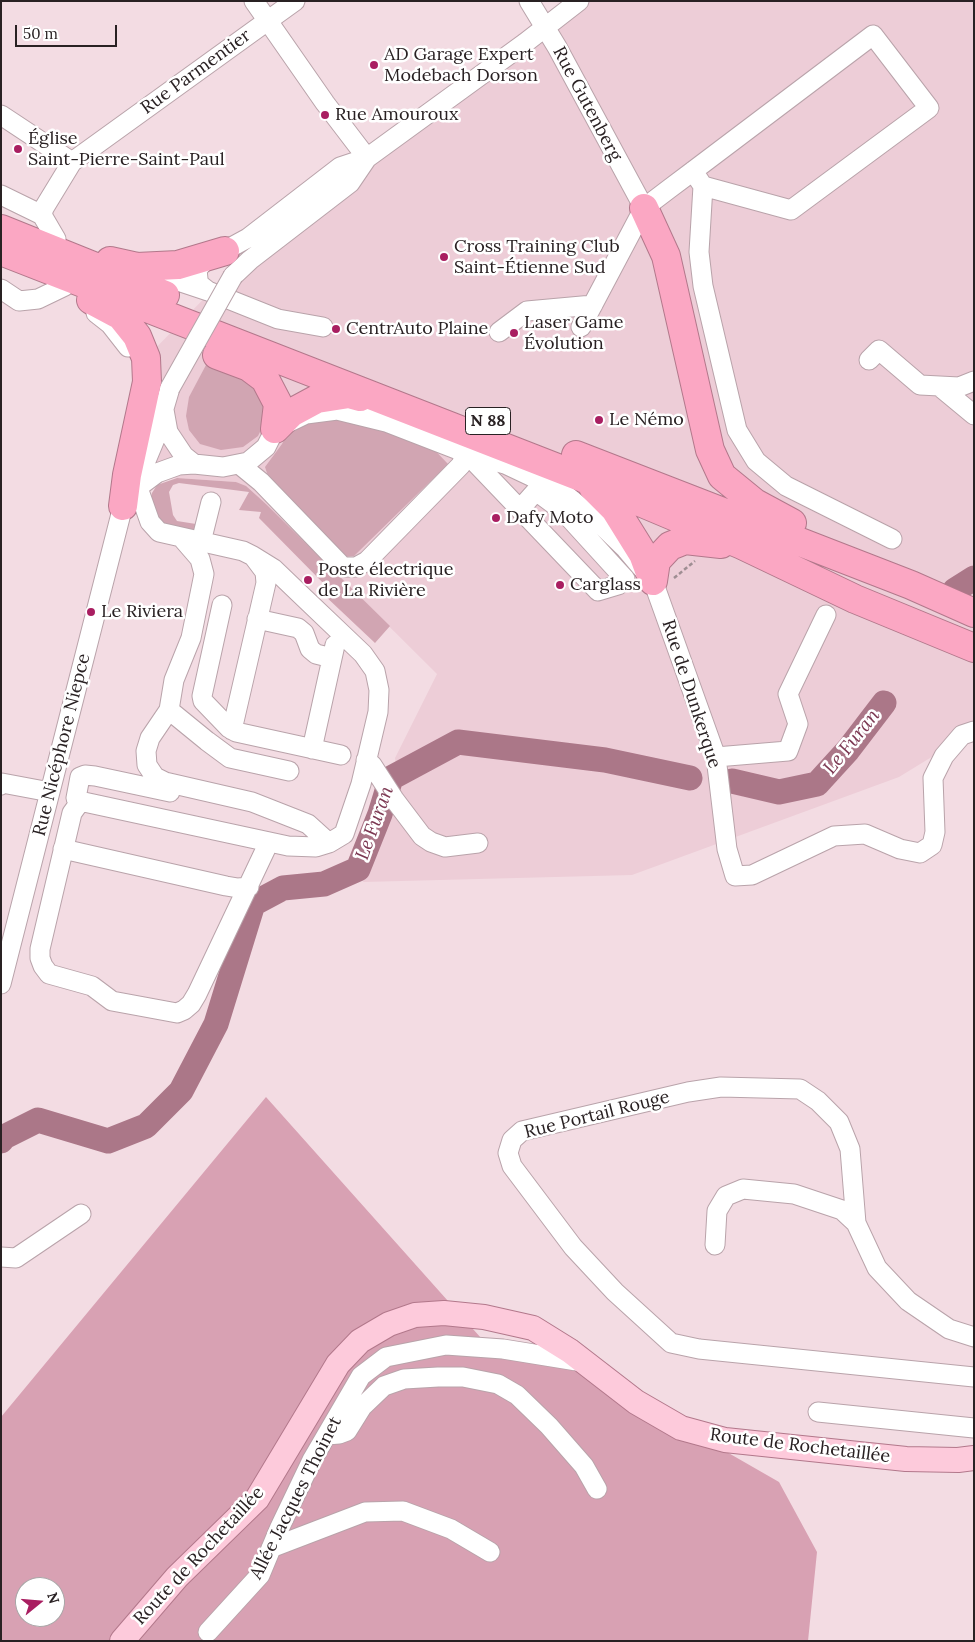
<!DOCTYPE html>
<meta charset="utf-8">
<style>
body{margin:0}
#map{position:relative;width:975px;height:1642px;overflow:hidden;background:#f3dce3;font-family:Lora,serif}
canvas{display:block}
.frame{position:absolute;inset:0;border:2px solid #292123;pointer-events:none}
.north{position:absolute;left:15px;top:1577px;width:50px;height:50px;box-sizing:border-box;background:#fff;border:1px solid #a9a6a7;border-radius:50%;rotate:73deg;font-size:14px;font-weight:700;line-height:20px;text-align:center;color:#292123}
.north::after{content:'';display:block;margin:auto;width:18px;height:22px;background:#a91e61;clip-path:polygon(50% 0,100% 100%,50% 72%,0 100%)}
.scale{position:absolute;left:15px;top:25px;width:102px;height:22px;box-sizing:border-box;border:2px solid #292123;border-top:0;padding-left:6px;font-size:15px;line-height:18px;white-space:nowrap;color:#292123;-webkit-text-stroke:4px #fff;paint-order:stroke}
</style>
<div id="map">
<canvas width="975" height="1642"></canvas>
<div class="frame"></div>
<div class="north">N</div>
<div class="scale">50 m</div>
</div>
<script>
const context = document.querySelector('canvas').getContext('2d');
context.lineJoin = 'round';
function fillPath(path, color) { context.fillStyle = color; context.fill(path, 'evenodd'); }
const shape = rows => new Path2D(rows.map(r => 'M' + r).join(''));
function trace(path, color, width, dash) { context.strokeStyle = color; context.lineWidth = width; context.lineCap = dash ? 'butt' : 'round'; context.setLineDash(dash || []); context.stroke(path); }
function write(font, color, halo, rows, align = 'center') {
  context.font = font + ' Lora,serif'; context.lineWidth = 5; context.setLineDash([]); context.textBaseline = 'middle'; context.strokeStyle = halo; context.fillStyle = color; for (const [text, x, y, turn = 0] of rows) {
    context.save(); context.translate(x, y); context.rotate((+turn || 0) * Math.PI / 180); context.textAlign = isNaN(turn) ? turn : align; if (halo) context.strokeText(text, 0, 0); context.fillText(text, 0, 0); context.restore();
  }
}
fillPath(shape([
 [563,1,974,1,974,731,899,777,632,875,363,882,398,778,395,758,437,674,266,504,236,482,177,478,117,480,146,358,308,192]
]), '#edcdd7');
fillPath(shape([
 [206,365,243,376,263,397,267,418,258,436,243,447,221,450,200,444,189,430,186,416,189,397],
 [333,416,425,440,448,464,354,556,343,557,270,482,265,467,282,444,291,426],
 [177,478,236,482,246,486,266,504,390,626,375,643,323,594,328,588,259,518,261,512,239,510,249,492,179,483,173,485,169,492,173,515,177,521,196,524,198,526,194,532,163,528,154,515,151,497,152,493,157,485]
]), '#d1a5b2');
fillPath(shape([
 [266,1097,481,1338,603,1381,779,1482,817,1552,808,1641,1,1641,1,1417],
 [25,1587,55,1587,55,1617,25,1617]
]), '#d8a1b3');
trace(shape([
 [955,590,974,578],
 [732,781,779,792,817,784,848,750,884,703],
 [1,1141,4,1137,38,1120,108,1141,146,1126,181,1091,216,1024,253,904,283,888,324,884,358,869,380,814,391,778,458,742,605,760,690,778]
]), '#ab7788', 25);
const minor = shape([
 [254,1,325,103,367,158],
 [529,1,557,47,644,208],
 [1,115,72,162],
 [703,186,699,252,703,286,737,430,756,461,786,486,892,539],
 [1,195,42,215],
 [56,239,42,215,44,208,72,162,295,1],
 [148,271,208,291,278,319,323,327],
 [233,276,250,260,350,183,367,158],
 [1,289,19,301,38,299,65,286],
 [208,291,199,284,198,279,197,269,204,262,248,238,340,167,367,158,525,43,579,1],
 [96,313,110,324,128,347,138,346],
 [581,327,644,208,669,189,693,171,873,35,929,108,791,210,703,186,693,171],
 [499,332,527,311,593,305],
 [869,360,879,350,920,385,959,387,974,381],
 [939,386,974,415],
 [164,410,168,432,184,456,194,464],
 [467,454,598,591,618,585,625,579,563,511,536,491,520,509],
 [239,464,261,482,343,567,356,567,367,561,461,465,466,453],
 [138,488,150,522,159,532,243,551,253,556,265,572,266,583,232,730],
 [123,505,141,485,157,473,179,465,194,464,223,467,248,462,266,447,275,429,306,414,337,410,386,422,466,453,505,464,560,490,595,519,626,549,653,581,716,757,727,849,735,876,752,875,834,836,865,834,900,849,920,853,932,845,935,832,933,778,944,756,962,735,974,731],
 [181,537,200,559,204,574,191,638,174,680,169,710,150,738,146,751,147,765,155,777,165,782,252,802,308,824,329,843],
 [201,542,211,502],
 [253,556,274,569,299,593,363,654,375,671,379,690,378,712,361,784,344,834,329,843,316,847,288,846,84,802,80,802,72,813,40,949,40,958,43,966,49,974,92,986,112,1001,177,1013,184,1010,191,1004,197,994,269,842],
 [222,605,202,696,203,701,229,728,236,732,341,755],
 [257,619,298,628,304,633,310,649,316,654,332,658],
 [169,710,207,741,230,758,289,771],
 [312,749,335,645],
 [716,757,788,751,798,724,788,694,826,615],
 [366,760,372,765,394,799,422,836,431,842,445,847,478,843],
 [1,785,2,783,50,792],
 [80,802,76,798,80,777,85,775,95,776,170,792],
 [63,849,226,886,238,888,249,887],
 [1,984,123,506,140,475,155,439,170,388],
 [715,1245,717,1211,726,1196,743,1189,794,1194,842,1210,856,1223],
 [1,1257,16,1258,81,1214],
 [974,1337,949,1329,908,1301,877,1268,856,1223,850,1149,839,1122,818,1101,800,1089,721,1087,688,1092,522,1131,512,1140,508,1153,512,1166,573,1247,615,1292,671,1343,699,1349,974,1377],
 [818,1412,974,1428],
 [327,1435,339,1434,347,1431,362,1407,384,1386,404,1379,438,1377,463,1377,498,1384,517,1395,549,1426,584,1466,597,1489],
 [271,1548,365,1512,403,1511,451,1529,490,1552],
 [208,1632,260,1575,280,1527,312,1460,361,1376,386,1357,446,1345,503,1349,583,1362]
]);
const major = shape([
 [122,1641,177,1577,257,1499,338,1364,360,1341,389,1324,415,1315,444,1313,484,1317,533,1328,570,1351,636,1402,681,1428,725,1440,906,1459,958,1460,974,1458]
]);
const highway = shape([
 [644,208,666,256,710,450,722,476,755,503,792,523],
 [1,229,165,295],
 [1,251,583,478,742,545,855,599,974,648],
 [110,261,137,267,178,265,225,251],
 [91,300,121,316,137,336,146,358,147,382,127,475,123,506],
 [217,355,249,367,265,379,278,404,275,429],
 [275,429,291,413,317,399,349,394,360,397],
 [576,455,911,585,974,613],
 [593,487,615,509,643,554,653,581],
 [653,581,656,561,670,546,685,540,721,544]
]);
trace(minor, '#b9a3aa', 21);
trace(major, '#b2788b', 26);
trace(highway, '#b2788b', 30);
trace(shape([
 [674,578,695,561]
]), '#9f8e93', 2.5, [4, 2.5]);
trace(minor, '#fff', 19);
trace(major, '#fdcadb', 24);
trace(highway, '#fba7c3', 28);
const minorBridge = shape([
 [170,388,233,276]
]);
trace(minorBridge, '#b9a3aa', 21, []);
trace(minorBridge, '#fff', 19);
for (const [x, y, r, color] of [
 [374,65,5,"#a91e61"],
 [325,115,5,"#a91e61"],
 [18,149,5,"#a91e61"],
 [444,257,5,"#a91e61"],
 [336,329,5,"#a91e61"],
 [514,333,5,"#a91e61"],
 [599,420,5,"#a91e61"],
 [496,518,5,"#a91e61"],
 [308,580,5,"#a91e61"],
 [560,585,5,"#a91e61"],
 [91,612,5,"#a91e61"]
]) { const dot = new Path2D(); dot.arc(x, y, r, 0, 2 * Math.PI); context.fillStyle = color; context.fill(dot); trace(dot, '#fff', 2); }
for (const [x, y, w] of [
 [488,421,45]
]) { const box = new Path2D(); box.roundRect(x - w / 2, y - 13.5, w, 27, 4); context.fillStyle = '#fff'; context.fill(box); trace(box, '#292123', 1); }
write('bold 16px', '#292123', null, [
 ["N 88",488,421]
]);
write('18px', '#292123', '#fff', [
 ["AD Garage Expert",384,55],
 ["Modebach Dorson",384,76],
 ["Rue Amouroux",335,115],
 ["Église",28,139],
 ["Saint-Pierre-Saint-Paul",28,160],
 ["Cross Training Club",454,247],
 ["Saint-Étienne Sud",454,268],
 ["Laser Game",524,323],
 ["Évolution",524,344],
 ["CentrAuto Plaine",346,329],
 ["Le Némo",609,420],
 ["Dafy Moto",506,518],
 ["Poste électrique",318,570],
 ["de La Rivière",318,591],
 ["Carglass",570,585],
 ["Le Riviera",101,612]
], 'left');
write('18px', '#292123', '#fff', [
 ["Rue Parmentier",196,72,-36],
 ["Rue Gutenberg",587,104,62],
 ["Rue de Dunkerque",691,694,72],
 ["Rue Nicéphore Niepce",62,745,-76],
 ["Rue Portail Rouge",597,1115,-14],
 ["Route de Rochetaillée",800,1446,7],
 ["Allée Jacques Thoinet",296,1498,-63],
 ["Route de Rochetaillée",199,1556,-47]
]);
write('italic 19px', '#7c3852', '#fff', [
 ["Le Furan",852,742,-51],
 ["Le Furan",375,823,-70]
]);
</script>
